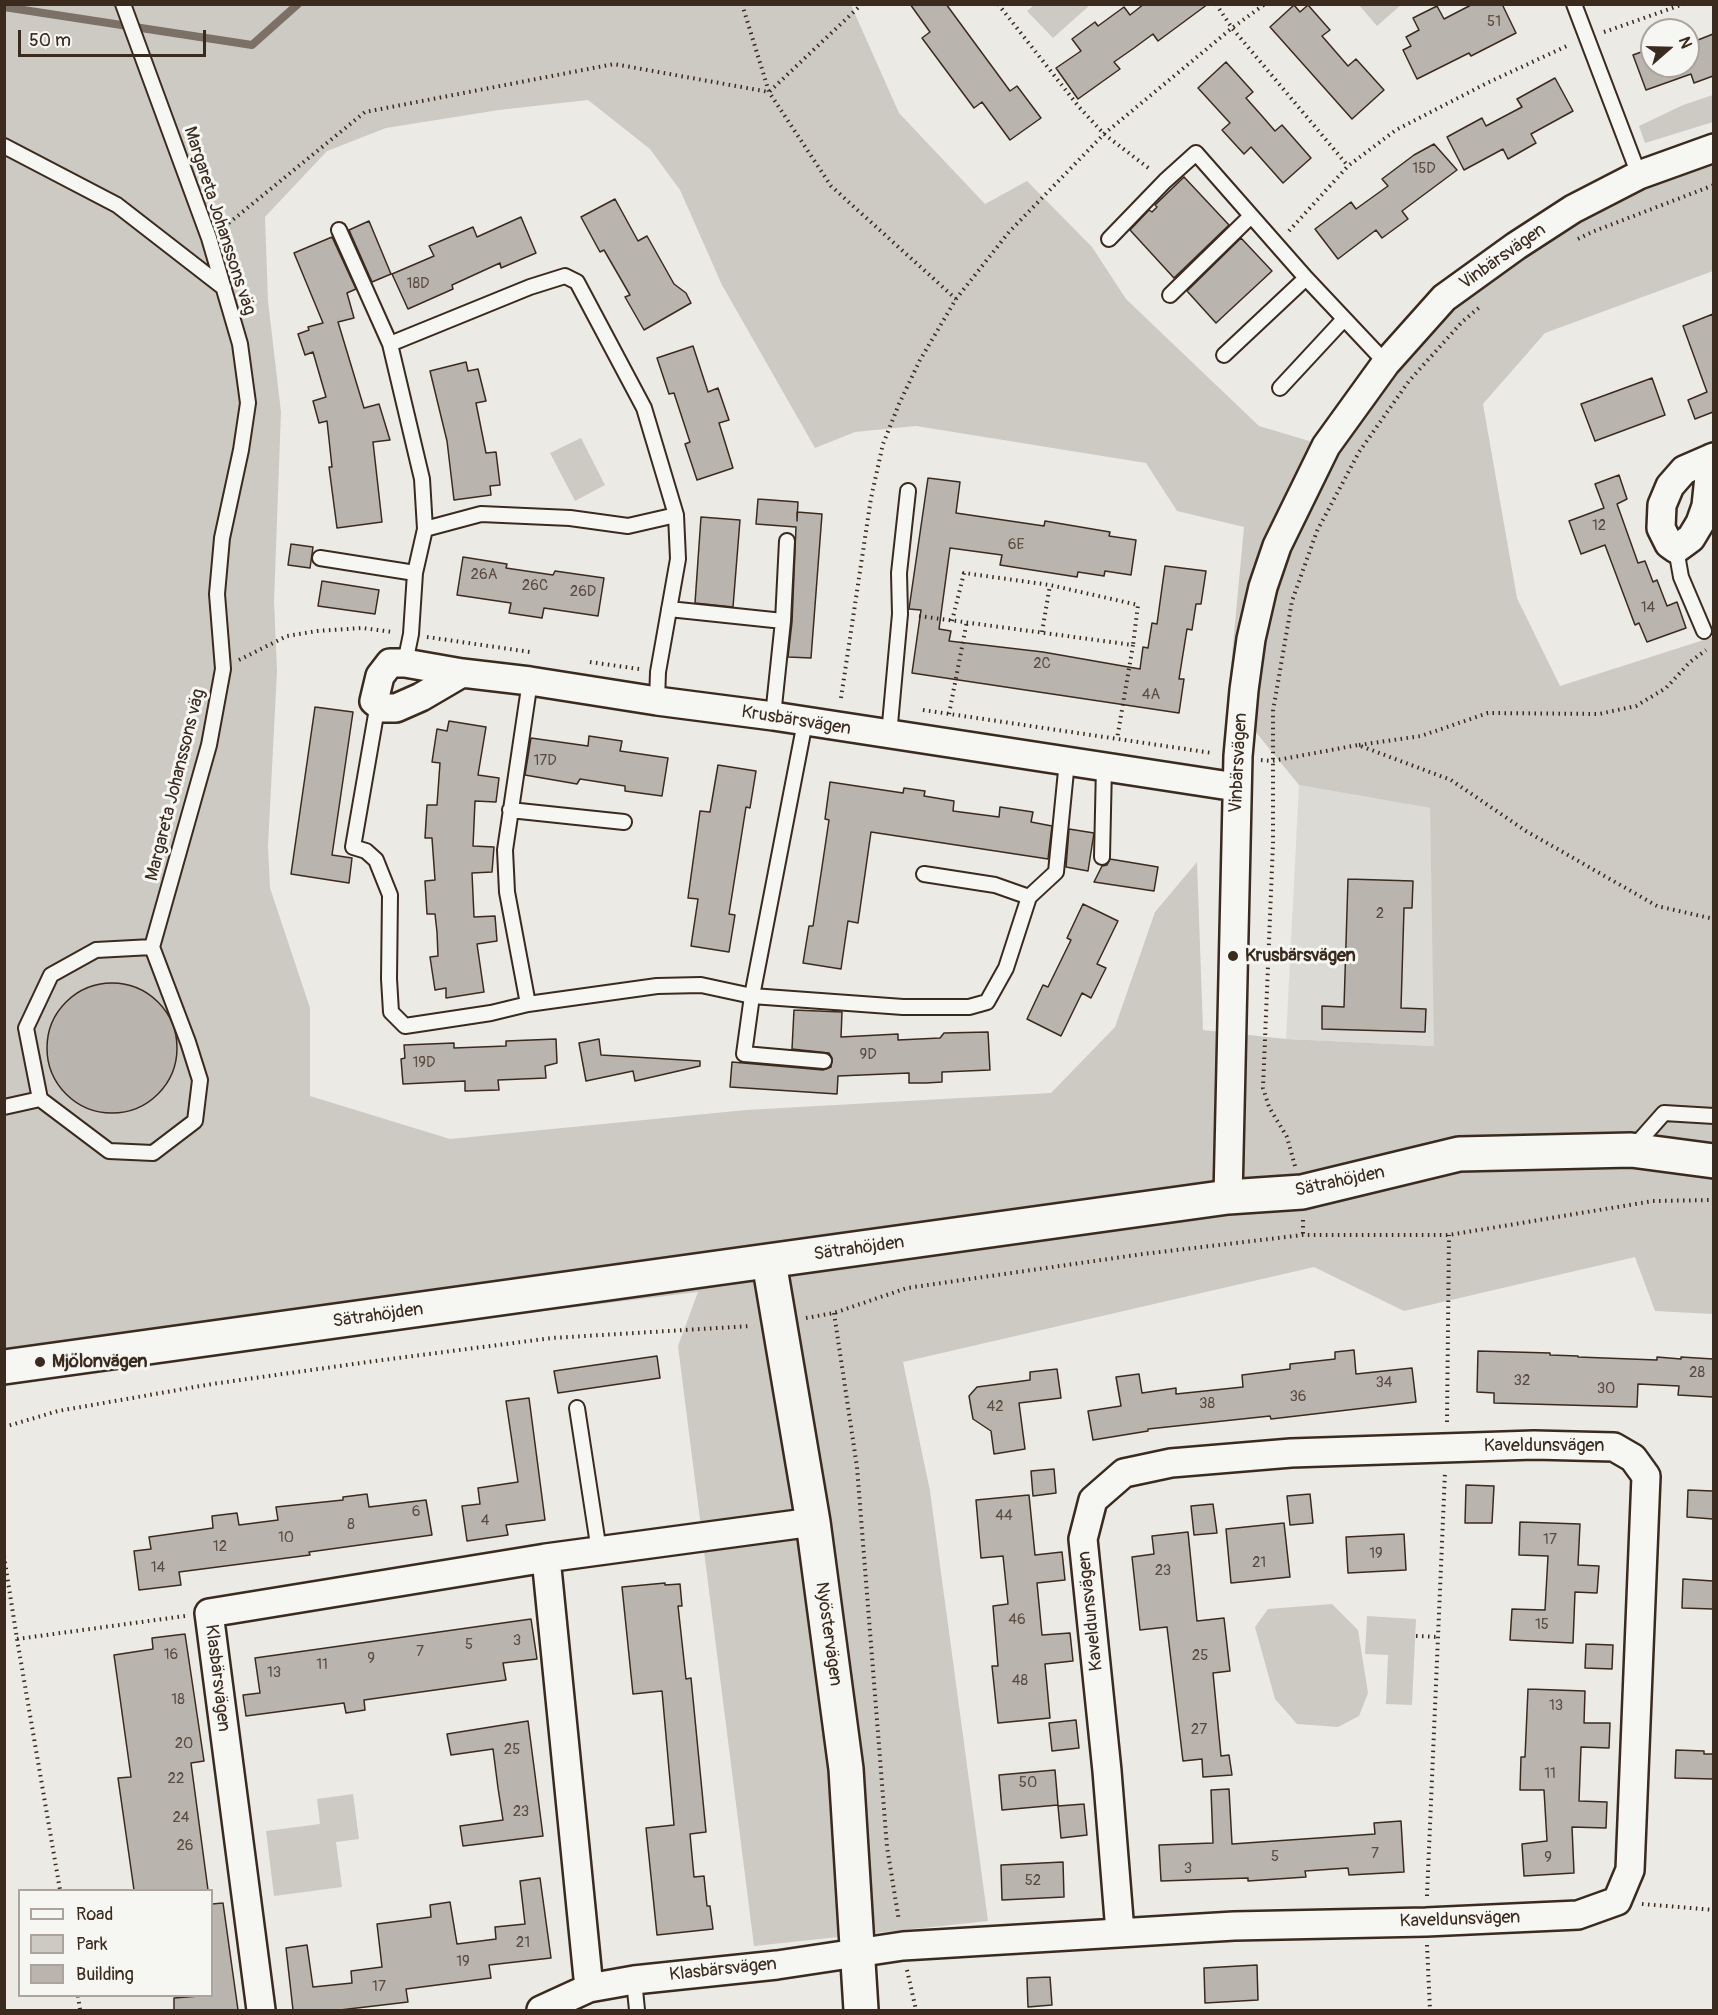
<!DOCTYPE html>
<meta charset="utf-8">
<style>
body{margin:0}
#map{position:relative;width:1718px;height:2015px;overflow:hidden;background:#ebeae5;font-family:Pangolin,sans-serif}
canvas{display:block}
.frame{position:absolute;inset:0;border:6px solid #3b2a1e;pointer-events:none}
.legend{position:absolute;left:18px;top:1889px;width:195px;height:108px;box-sizing:border-box;background:#f6f6f2;border:2px solid #aba49d;margin:0;padding:8px 10px;list-style:none;font-size:18px;color:#3b2a1e}
.legend li{display:flex;align-items:center;gap:12px;height:30px}
.legend b{width:30px;border:2px solid #aba49d}
.north{position:absolute;left:1640px;top:18px;width:60px;height:60px;box-sizing:border-box;background:#f6f6f2;border:2px solid #aba49d;border-radius:50%;rotate:70deg;font-size:16px;font-weight:700;line-height:24px;text-align:center;color:#3b2a1e}
.north::after{content:'';display:block;margin:auto;width:21px;height:27px;background:#3b2a1e;clip-path:polygon(50% 0,100% 100%,50% 72%,0 100%)}
.scale{position:absolute;left:18px;top:30px;width:188px;height:27px;box-sizing:border-box;border:3px solid #3b2a1e;border-top:0;padding-left:8px;font-size:18px;line-height:21px;white-space:nowrap;color:#3b2a1e;-webkit-text-stroke:4px #f6f6f2;paint-order:stroke}
</style>
<div id="map">
<canvas width="1718" height="2015"></canvas>
<div class="frame"></div>
<ul class="legend">
<li><b style="height:8px;background:#f6f6f2"></b>Road</li>
<li><b style="height:16px;background:#cdcac4"></b>Park</li>
<li><b style="height:16px;background:#bab4ae"></b>Building</li>
</ul>
<div class="north">N</div>
<div class="scale">50 m</div>
</div>
<script>
const context = document.querySelector('canvas').getContext('2d');
context.lineJoin = 'round';
function fillPath(path, color) { context.fillStyle = color; context.fill(path, 'evenodd'); }
const shape = rows => new Path2D(rows.map(r => 'M' + r).join(''));
function trace(path, color, width, dash) { context.strokeStyle = color; context.lineWidth = width; context.lineCap = dash ? 'butt' : 'round'; context.setLineDash(dash || []); context.stroke(path); }
function write(font, color, halo, rows, align = 'center') {
  context.font = font + ' Pangolin,sans-serif'; context.lineWidth = 6; context.setLineDash([]); context.textBaseline = 'middle'; context.strokeStyle = halo; context.fillStyle = color; for (const [text, x, y, turn = 0] of rows) {
    context.save(); context.translate(x, y); context.rotate((+turn || 0) * Math.PI / 180); context.textAlign = isNaN(turn) ? turn : align; if (halo) context.strokeText(text, 0, 0); context.fillText(text, 0, 0); context.restore();
  }
}
fillPath(shape([
 [1299,785,1430,808,1435,1046,1286,1039]
]), '#dcdad4');
fillPath(shape([
 [4,5,851,5,899,113,985,204,1027,181,1092,247,1126,299,1259,426,1326,446,1393,367,1483,267,1713,144,1713,271,1545,333,1483,404,1517,598,1560,686,1713,637,1713,1314,1655,1311,1635,1257,1404,1311,1314,1267,903,1362,930,1491,988,1921,754,1946,678,1346,698,1292,5,1377],
 [588,100,650,149,680,190,722,285,815,448,855,432,916,426,1146,463,1177,511,1244,527,1228,698,1299,785,1430,808,1434,1046,1286,1039,1203,1030,1197,862,1155,912,1115,1027,1051,1093,746,1110,450,1139,310,1096,310,1008,270,888,268,846,277,671,274,601,281,412,268,301,265,217,327,151,386,128,499,110],
 [1034,5,1034,4,1090,5,1053,38,1027,11],
 [1359,5,1401,5,1377,26],
 [1713,95,1713,122,1645,143,1639,126,1683,105],
 [581,438,605,485,575,501,550,453],
 [1332,1604,1358,1630,1368,1693,1359,1716,1338,1727,1297,1724,1275,1699,1255,1627,1268,1609],
 [1367,1616,1416,1619,1412,1705,1386,1704,1388,1655,1365,1654],
 [353,1794,359,1839,336,1842,342,1887,274,1896,266,1831,320,1824,317,1799]
]), '#cdcac4');
trace(shape([
 [4,7,252,45,298,4]
]), '#7c7167', 8);
const building = shape([
 [910,4,946,4,1010,91,1017,86,1041,118,1010,140,982,102,974,108,922,38,930,32,910,4],
 [1144,4,1208,4,1158,41,1153,34,1134,48,1114,62,1120,69,1078,99,1056,68,1081,51,1072,39,1095,22,1098,26,1124,7,1130,15,1144,4],
 [1473,4,1502,4,1516,33,1471,56,1469,53,1417,79,1403,50,1411,46,1406,37,1419,30,1413,18,1437,6,1444,19,1473,4],
 [1294,5,1300,12,1308,5,1330,30,1322,36,1348,66,1356,59,1384,90,1352,119,1270,27,1294,5],
 [1713,34,1713,76,1694,83,1691,74,1646,90,1633,55,1652,48,1652,66,1688,66,1688,44,1713,34],
 [1226,62,1253,92,1246,98,1262,116,1275,131,1282,125,1311,158,1283,183,1251,147,1244,154,1222,130,1230,123,1198,88,1226,62],
 [1555,78,1573,111,1531,134,1536,143,1508,159,1503,149,1464,170,1447,137,1482,118,1486,126,1503,117,1522,107,1517,99,1555,78],
 [1434,144,1457,170,1402,211,1408,219,1382,238,1376,230,1338,259,1315,229,1351,202,1356,209,1388,186,1382,179,1414,155,1434,144],
 [1184,177,1229,225,1174,278,1130,230,1149,210,1152,212,1157,207,1155,205,1184,177],
 [615,199,638,241,647,236,674,284,686,293,691,303,644,330,625,297,630,295,604,250,600,252,581,217,615,199],
 [521,217,536,253,501,268,500,263,452,285,453,289,408,309,392,274,434,256,429,246,473,227,477,237,521,217],
 [369,221,391,274,372,282,349,230,369,221],
 [332,237,356,289,347,293,354,318,338,322,364,408,379,404,390,440,373,442,382,522,337,528,329,467,332,467,327,421,319,423,313,401,326,397,313,352,305,355,298,334,309,330,308,327,323,323,294,253,332,237],
 [1241,238,1272,271,1216,323,1187,291,1241,238],
 [1713,314,1713,412,1695,419,1688,400,1707,392,1683,326,1713,314],
 [693,346,708,392,718,388,729,420,719,423,733,468,697,480,685,444,690,442,674,393,669,394,657,358,693,346],
 [466,362,468,371,478,369,486,401,476,403,486,453,496,452,500,485,490,486,491,495,454,500,447,441,430,371,466,362],
 [1652,378,1665,415,1595,441,1581,404,1652,378],
 [1619,475,1627,499,1617,504,1638,563,1645,561,1653,582,1657,580,1667,606,1677,602,1686,628,1647,642,1639,623,1635,625,1605,545,1581,554,1569,521,1604,508,1595,484,1619,475],
 [928,478,960,482,956,513,1044,526,1045,521,1110,532,1109,536,1136,540,1131,575,1105,571,1104,576,1078,572,1077,577,1000,565,1002,555,950,548,939,629,951,631,949,641,1043,652,1140,669,1143,647,1148,648,1152,623,1157,624,1165,566,1206,571,1201,604,1196,604,1192,630,1187,629,1179,679,1184,679,1179,713,912,673,921,610,909,609,928,478],
 [758,499,798,502,797,521,797,512,822,514,811,658,788,657,792,622,796,527,756,524,758,499],
 [701,517,740,520,733,607,695,603,701,517],
 [291,544,313,547,310,568,288,565,291,544],
 [463,557,507,564,506,568,553,575,555,571,604,578,598,616,544,608,542,618,509,613,511,603,457,595,463,557],
 [322,581,379,590,375,614,318,606,322,581],
 [315,707,353,712,332,855,352,858,349,883,291,874,315,707],
 [449,721,486,727,478,775,499,778,496,802,475,801,473,846,494,847,492,872,472,873,474,917,495,916,497,941,477,944,484,992,446,998,446,988,435,990,430,957,438,956,437,932,435,914,427,914,425,881,435,880,432,838,425,838,427,805,437,805,440,763,432,762,437,729,447,731,449,721],
 [589,736,622,741,620,751,668,758,662,796,625,791,625,786,580,779,577,784,525,775,531,738,588,746,589,736],
 [718,765,756,771,750,808,746,807,729,914,735,915,729,952,691,946,698,899,688,898,700,811,710,812,718,765],
 [830,782,903,793,904,788,925,791,924,796,954,801,953,811,999,817,1000,807,1033,812,1031,822,1052,826,1048,859,871,832,858,923,848,921,841,969,803,963,809,926,813,926,822,867,829,820,825,819,830,782],
 [1069,829,1094,833,1088,871,1066,867,1069,829],
 [1110,859,1158,867,1154,891,1094,882,1102,866,1107,865,1110,859],
 [1348,879,1413,881,1412,908,1404,908,1401,1008,1426,1009,1425,1032,1322,1029,1322,1006,1344,1007,1348,879],
 [1083,904,1118,921,1097,964,1106,968,1091,998,1082,993,1061,1036,1027,1019,1043,985,1048,987,1071,940,1067,938,1083,904],
 '47 1048a65 65 0 1 1 130 0a65 65 0 1 1-130 0Z',
 [794,1010,842,1012,841,1037,898,1034,898,1040,940,1038,944,1033,988,1032,990,1070,942,1072,942,1082,926,1083,909,1083,909,1073,838,1076,837,1094,730,1087,732,1062,823,1070,831,1067,832,1058,829,1053,792,1049,794,1010],
 [556,1039,557,1063,545,1066,546,1078,498,1080,499,1090,465,1091,465,1081,403,1084,401,1059,405,1058,404,1045,454,1043,454,1048,506,1046,506,1041,556,1039],
 [599,1039,601,1055,700,1061,700,1066,635,1081,633,1071,586,1081,579,1043,599,1039],
 [1354,1350,1356,1374,1412,1368,1416,1402,1271,1419,1270,1416,1148,1429,1148,1431,1093,1440,1088,1411,1121,1406,1116,1377,1139,1374,1142,1393,1176,1388,1176,1394,1243,1387,1242,1375,1290,1369,1290,1364,1335,1359,1335,1352,1354,1350],
 [1478,1351,1550,1353,1550,1355,1578,1356,1578,1357,1657,1360,1657,1357,1681,1359,1681,1357,1713,1359,1713,1397,1678,1395,1679,1386,1638,1384,1637,1407,1494,1403,1494,1393,1477,1392,1478,1351],
 [657,1356,660,1378,558,1393,554,1371,657,1356],
 [1057,1369,1061,1398,1019,1403,1025,1449,994,1454,991,1431,973,1419,969,1396,977,1387,1030,1380,1030,1372,1057,1369],
 [529,1398,545,1520,506,1525,508,1535,467,1541,462,1506,480,1504,478,1488,518,1482,506,1401,529,1398],
 [1054,1469,1056,1493,1033,1496,1031,1471,1054,1469],
 [1466,1485,1494,1486,1492,1523,1465,1523,1466,1485],
 [1688,1490,1713,1491,1713,1519,1687,1517,1688,1490],
 [367,1494,369,1507,426,1500,432,1535,309,1552,310,1555,179,1572,181,1585,139,1590,134,1551,151,1549,149,1537,213,1528,212,1516,237,1513,239,1525,278,1520,276,1507,343,1500,343,1497,367,1494],
 [1310,1494,1313,1523,1290,1525,1287,1496,1310,1494],
 [1029,1495,1035,1555,1062,1552,1065,1580,1037,1583,1042,1635,1070,1633,1073,1661,1045,1664,1050,1718,998,1723,992,1666,998,1666,993,1606,1008,1604,1003,1556,981,1558,976,1500,1029,1495],
 [1213,1504,1217,1533,1194,1535,1191,1506,1213,1504],
 [1520,1522,1580,1524,1578,1565,1599,1566,1597,1593,1575,1592,1573,1643,1510,1640,1512,1609,1545,1610,1548,1556,1519,1555,1520,1522],
 [1284,1523,1290,1577,1231,1583,1226,1529,1284,1523],
 [1188,1532,1197,1621,1224,1618,1230,1671,1213,1673,1221,1756,1229,1755,1232,1775,1203,1777,1202,1759,1183,1761,1167,1627,1140,1630,1132,1557,1154,1554,1152,1536,1188,1532],
 [1404,1534,1406,1570,1348,1573,1346,1537,1404,1534],
 [1683,1579,1713,1581,1713,1609,1682,1608,1683,1579],
 [665,1583,665,1585,680,1584,682,1606,678,1606,686,1679,691,1678,706,1832,690,1834,694,1877,704,1876,707,1906,710,1906,713,1929,657,1935,646,1828,674,1825,662,1691,633,1694,622,1587,665,1583],
 [531,1619,537,1659,503,1663,506,1680,364,1700,365,1710,346,1713,344,1703,246,1716,243,1695,260,1693,255,1658,531,1619],
 [185,1634,204,1761,191,1763,208,1890,134,1890,118,1778,131,1777,114,1655,153,1649,152,1638,185,1634],
 [1586,1644,1613,1645,1612,1669,1585,1668,1586,1644],
 [1528,1689,1585,1691,1584,1723,1610,1723,1609,1748,1581,1747,1579,1801,1607,1802,1606,1828,1572,1827,1574,1873,1524,1876,1522,1844,1547,1841,1544,1790,1520,1790,1521,1757,1525,1757,1528,1689],
 [1076,1720,1079,1748,1052,1751,1049,1723,1076,1720],
 [528,1721,543,1836,463,1846,460,1826,503,1820,498,1788,493,1749,451,1755,447,1734,528,1721],
 [1676,1750,1704,1751,1704,1754,1713,1754,1713,1779,1675,1778,1676,1750],
 [1055,1770,1058,1805,1002,1810,999,1775,1055,1770],
 [1229,1789,1232,1844,1375,1834,1374,1823,1401,1821,1404,1872,1349,1875,1348,1868,1305,1871,1306,1877,1248,1881,1248,1878,1161,1881,1159,1845,1213,1843,1211,1790,1229,1789],
 [1084,1804,1087,1835,1061,1838,1058,1806,1084,1804],
 [1063,1862,1064,1897,1002,1900,1001,1865,1063,1862],
 [540,1878,551,1958,489,1965,491,1978,406,1989,408,2002,340,2010,293,2010,286,1948,307,1945,313,1987,352,1983,351,1971,382,1967,377,1924,431,1917,430,1905,450,1902,457,1944,496,1939,495,1927,525,1924,520,1881,540,1878],
 [223,1903,238,2010,174,2010,174,1998,212,1995,212,1904,223,1903],
 [1257,1965,1258,2000,1205,2003,1204,1968,1257,1965],
 [1050,1977,1052,2005,1028,2007,1027,1978,1050,1977]
]);
fillPath(building, '#bab4ae');
trace(building, '#3b2a1e', 1.5);
const lane = shape([
 [123,4,209,238,240,344,248,403,241,450,222,538,217,594,223,669,209,745,152,947],
 [1574,4,1639,175],
 [4,146,117,205,224,288],
 [339,230,390,344,422,479,425,529,415,573,411,634,405,663],
 [1109,239,1165,181,1196,153,1306,278,1386,363],
 [1170,295,1251,216],
 [390,344,530,287,565,276,577,282,644,408,676,515,678,559,658,672,657,701],
 [1224,355,1306,278],
 [1280,388,1344,319],
 [425,529,481,514,570,518,628,526,676,515],
 [1676,549,1681,577,1704,631],
 [320,558,415,573],
 [669,609,783,621],
 [378,703,353,847,366,851,376,860,390,895,389,979,391,1012,405,1026,491,1013,528,1004,657,986,701,985,752,996,903,1007,969,1007,987,1002,1006,968,1029,897,1056,872,1067,761],
 [773,716,783,621,787,541],
 [805,722,752,996,744,1054,824,1061],
 [889,735,900,614,899,573,908,491],
 [510,810,624,822],
 [1102,857,1104,766],
 [924,874,995,885,1029,897],
 [528,1004,507,892,505,850,530,681],
 [4,1107,40,1099,109,1151,153,1153,195,1121,200,1080,188,1042,152,947,96,950,51,975,26,1028,40,1099],
 [1633,1148,1664,1113,1714,1116],
 [577,1408,599,1551],
 [634,1980,637,2010]
]);
const street = shape([
 [1711,458,1706,506,1700,523,1691,538,1676,549,1669,544,1661,528,1662,505,1670,486,1684,470,1714,457],
 [462,673,421,697,396,708,383,708,374,701,380,676,390,663,405,663,462,673,530,681,657,701,773,716,1236,787],
 [1228,1197,1238,756,1244,690,1251,639,1263,587,1277,546,1326,446,1386,363,1444,298,1516,246,1573,209,1639,175,1714,148],
 [546,1558,813,1522],
 [589,1988,634,1980,777,1965,903,1946,1234,1926,1426,1922,1578,1915,1617,1901,1630,1870,1646,1476,1633,1458,1614,1447,1534,1445,1291,1453,1171,1463,1124,1473,1093,1500,1083,1539,1107,1771,1120,1932],
 [261,2010,209,1613,546,1558,589,1988,541,2010]
]);
const secondary = shape([
 [769,1262,813,1522,846,1769,861,2010],
 [4,1367,1228,1197,1302,1192,1459,1154,1631,1150,1714,1161]
]);
trace(lane, '#3b2a1e', 18);
trace(street, '#3b2a1e', 32);
trace(secondary, '#3b2a1e', 38);
trace(shape([
 [742,4,769,92,831,186,956,299],
 [998,4,1079,107,1104,134,1151,170],
 [1216,4,1232,28,1348,166],
 [1604,32,1684,4],
 [224,227,365,112,614,64,769,92,862,4],
 [1289,231,1348,166,1396,130,1487,83,1569,45],
 [1578,239,1592,232,1714,185],
 [919,616,1133,645,1117,739],
 [952,621,964,573,1050,585,1138,605,1133,645],
 [1042,632,1050,585],
 [427,637,530,652],
 [239,660,287,636,317,631,362,628,393,632],
 [590,662,639,669],
 [841,698,871,498,883,444,899,404,920,360,956,299,1009,232,1104,134,1232,28,1265,4],
 [923,710,1212,753],
 [949,714,967,621],
 [1359,745,1421,736,1488,713,1599,714,1636,706,1666,688,1690,662,1706,650],
 [1261,760,1272,761,1358,745,1451,780,1526,831,1657,906,1714,919],
 [1295,1166,1287,1137,1269,1107,1263,1088,1273,843,1273,711,1292,601,1317,531,1359,452,1409,381,1462,322,1481,306],
 [1303,1220,1303,1235],
 [834,1313,857,1467,887,1847,899,1921],
 [806,1318,834,1313,907,1288,1143,1254,1303,1235,1449,1235,1653,1201,1714,1200],
 [1447,1422,1449,1235],
 [4,1427,58,1411,212,1384,375,1361,552,1338,751,1326],
 [4,1556,17,1639,60,1890],
 [1416,1636,1438,1637],
 [17,1639,185,1616],
 [1427,1896,1445,1472],
 [1642,1904,1714,1910],
 [1427,1945,1430,2010],
 [907,1970,916,2010],
 [78,1996,80,2010]
]), '#3b2a1e', 4, [1.5, 4.5]);
trace(lane, '#f6f6f2', 14);
trace(street, '#f6f6f2', 27);
trace(secondary, '#f6f6f2', 33);
for (const [x, y, r, color] of [
 [1233,956,6,"#3b2a1e"],
 [40,1362,6,"#3b2a1e"]
]) { const dot = new Path2D(); dot.arc(x, y, r, 0, 2 * Math.PI); context.fillStyle = color; context.fill(dot); trace(dot, '#f6f6f2', 2); }
write('15px', '#5b4c42', null, [
 ["51",1494,22],
 ["15D",1424,169],
 ["18D",418,284],
 ["12",1599,526],
 ["6E",1016,545],
 ["26A",484,575],
 ["26C",535,586],
 ["26D",583,592],
 ["14",1648,608],
 ["2C",1042,664],
 ["4A",1151,695],
 ["17D",545,761],
 ["2",1380,914],
 ["9D",868,1055],
 ["19D",424,1063],
 ["28",1697,1373],
 ["32",1522,1381],
 ["34",1384,1383],
 ["30",1606,1389],
 ["36",1298,1397],
 ["38",1207,1404],
 ["42",995,1407],
 ["6",416,1512],
 ["44",1004,1516],
 ["4",485,1521],
 ["8",351,1525],
 ["10",286,1538],
 ["17",1550,1540],
 ["12",220,1547],
 ["19",1376,1554],
 ["21",1259,1563],
 ["14",158,1568],
 ["23",1163,1571],
 ["46",1017,1620],
 ["15",1542,1625],
 ["3",517,1641],
 ["5",469,1645],
 ["7",420,1652],
 ["16",171,1655],
 ["25",1200,1656],
 ["9",371,1659],
 ["11",322,1665],
 ["13",274,1673],
 ["48",1020,1681],
 ["18",178,1700],
 ["13",1556,1706],
 ["27",1199,1730],
 ["20",184,1744],
 ["25",512,1750],
 ["11",1550,1774],
 ["22",176,1779],
 ["50",1028,1783],
 ["23",521,1812],
 ["24",181,1818],
 ["26",185,1846],
 ["7",1375,1854],
 ["5",1275,1857],
 ["9",1548,1858],
 ["3",1188,1869],
 ["52",1033,1881],
 ["21",523,1943],
 ["19",463,1962],
 ["17",379,1987]
]);
write('18px', '#3b2a1e', '#f6f6f2', [
 ["Margareta Johanssons väg",219,221,72],
 ["Vinbärsvägen",1503,257,-35],
 ["Krusbärsvägen",796,721,9],
 ["Vinbärsvägen",1239,763,-87],
 ["Margareta Johanssons väg",176,785,-76],
 ["Sätrahöjden",1340,1182,-12],
 ["Sätrahöjden",859,1249,-8],
 ["Sätrahöjden",378,1316,-8],
 ["Kaveldunsvägen",1544,1446],
 ["Kaveldunsvägen",1091,1611,-96],
 ["Nyöstervägen",828,1634,82],
 ["Klasbärsvägen",217,1678,83],
 ["Kaveldunsvägen",1460,1920,-2],
 ["Klasbärsvägen",723,1970,-6]
]);
write('bold 18px', '#3b2a1e', '#f6f6f2', [
 ["Krusbärsvägen",1245,956],
 ["Mjölonvägen",52,1362]
], 'left');
</script>
